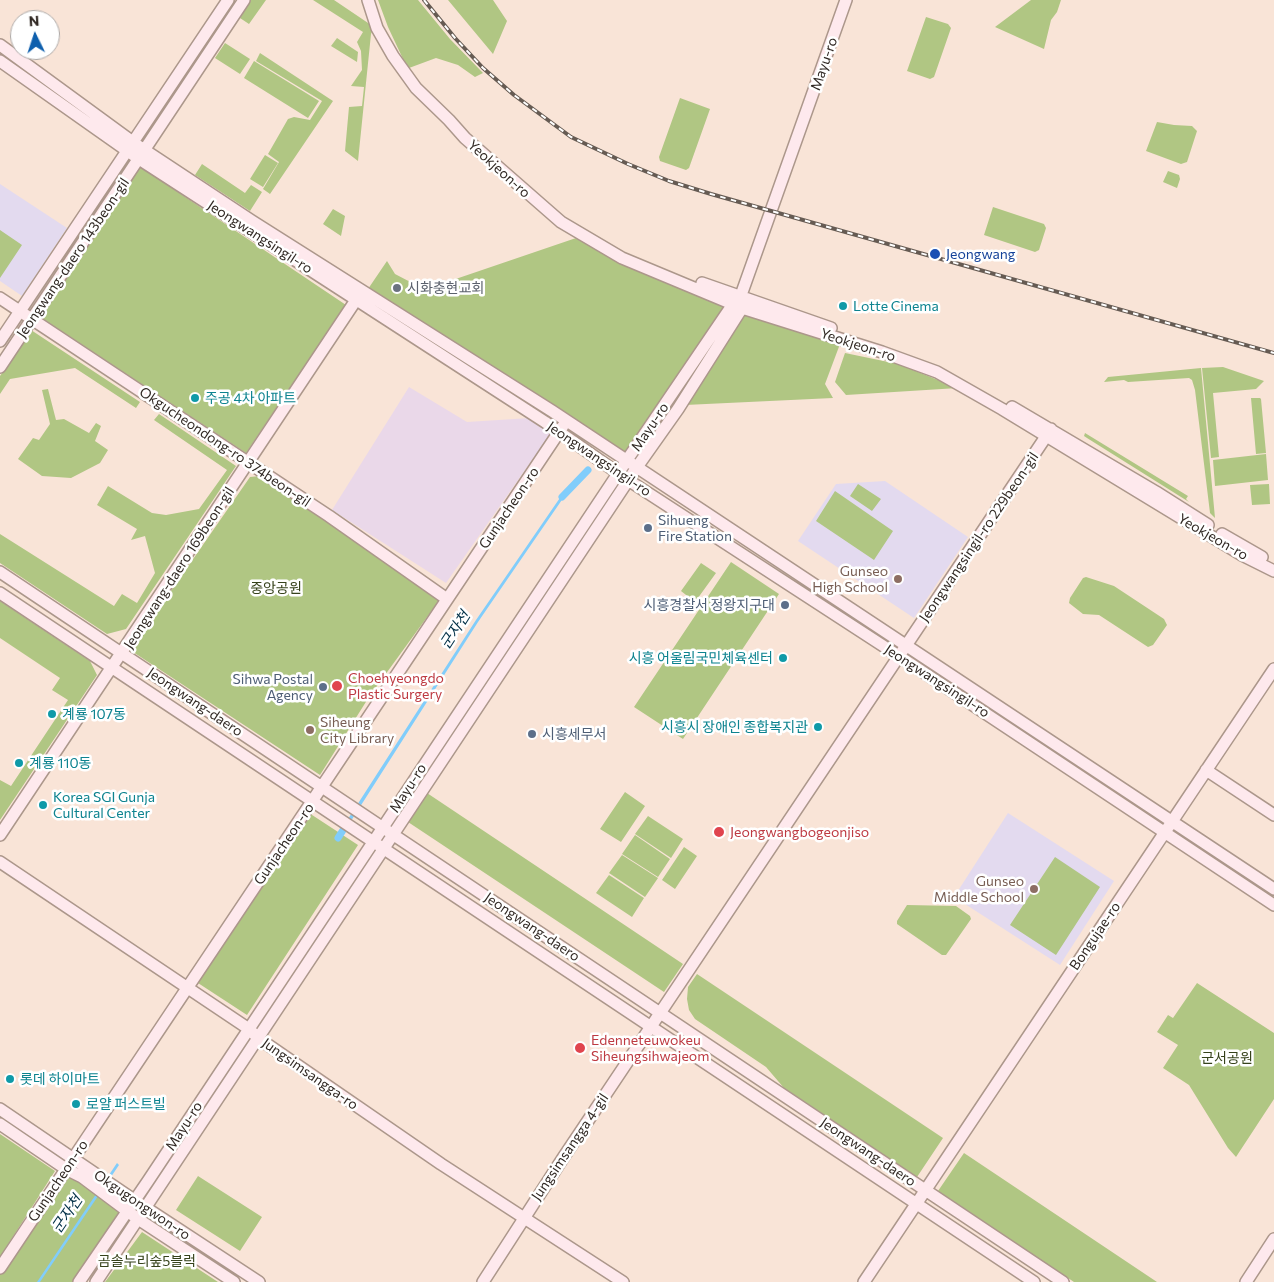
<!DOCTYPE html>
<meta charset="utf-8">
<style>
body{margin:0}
#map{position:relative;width:1274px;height:1282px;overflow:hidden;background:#f9e4d7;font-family:Commissioner,sans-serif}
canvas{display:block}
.north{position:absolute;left:10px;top:10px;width:50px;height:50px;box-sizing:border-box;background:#fff;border:1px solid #ada9a7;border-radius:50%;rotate:356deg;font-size:14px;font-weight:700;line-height:20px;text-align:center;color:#312924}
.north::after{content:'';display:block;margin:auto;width:18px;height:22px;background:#0e5fad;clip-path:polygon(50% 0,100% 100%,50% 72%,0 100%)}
</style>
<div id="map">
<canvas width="1274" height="1282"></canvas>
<div class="north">N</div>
</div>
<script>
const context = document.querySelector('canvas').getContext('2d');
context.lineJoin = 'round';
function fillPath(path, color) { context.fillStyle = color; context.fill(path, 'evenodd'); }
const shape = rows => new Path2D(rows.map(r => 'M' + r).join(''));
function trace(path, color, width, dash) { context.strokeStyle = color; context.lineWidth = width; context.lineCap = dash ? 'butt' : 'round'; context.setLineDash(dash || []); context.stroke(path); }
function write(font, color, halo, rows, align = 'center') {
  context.font = font + ' Commissioner,"Noto Sans KR",sans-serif'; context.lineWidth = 5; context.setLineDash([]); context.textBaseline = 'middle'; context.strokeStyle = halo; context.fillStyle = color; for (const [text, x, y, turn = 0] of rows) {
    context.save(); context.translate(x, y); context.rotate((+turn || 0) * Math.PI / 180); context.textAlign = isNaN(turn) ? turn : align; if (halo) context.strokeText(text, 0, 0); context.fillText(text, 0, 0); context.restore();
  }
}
fillPath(shape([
 [0,184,67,228,22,296,0,281],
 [885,481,968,537,914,618,798,541,836,484],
 [1008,813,1114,881,1060,965,954,897]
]), '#e3daef');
fillPath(shape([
 [409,387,467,422,530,418,551,433,446,583,332,510]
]), '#ead8e9');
fillPath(shape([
 [251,0,266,0,249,24,240,18],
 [313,0,334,0,374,27,371,34,358,161,345,151,349,107,362,106,364,87,351,86,362,70,361,51,357,42,363,32],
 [378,0,418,0,450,39,483,73,475,77,458,65,436,58,409,68,403,59,388,27],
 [448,0,493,0,507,21,493,54],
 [1031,0,1061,0,1057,12,1051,20,1044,49,995,27],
 [926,17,948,24,951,28,934,77,930,79,907,71],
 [337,38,358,52,357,62,331,46],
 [225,43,250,59,240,74,215,58],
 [260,53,333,101,270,194,263,189,279,162,268,154,288,119,294,117,310,120,322,101,256,61],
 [254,61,319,101,308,118,244,78],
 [680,98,710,109,689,168,686,170,660,161,659,157],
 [1157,122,1174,125,1192,126,1197,131,1187,162,1181,164,1146,151],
 [265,155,278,163,263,187,250,179],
 [202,164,245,193,251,185,262,192,250,211,195,175],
 [139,166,346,305,246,453,40,317],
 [1168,171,1179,175,1180,179,1177,188,1163,182],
 [993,207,1044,224,1046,228,1039,250,1035,252,984,235],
 [333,209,345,216,341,236,323,224],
 [0,230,22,245,0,278],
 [579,237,729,305,626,455,368,289,387,261,395,274,418,286,441,284],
 [743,314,840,344,825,384,833,398,685,405],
 [31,330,140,402,136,408,75,368,10,379,0,394,0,376],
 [845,353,898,364,958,388,846,395,835,382],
 [1223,367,1264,381,1256,389,1213,393,1219,457,1211,458,1202,368],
 [1201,368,1215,518,1210,513,1195,390,1192,380,1189,378,1128,382,1124,380,1104,382,1108,377],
 [48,389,56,420,64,419,89,433,96,423,101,426,95,441,108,450,100,463,71,478,42,476,18,459,33,438,39,440,50,424,42,390],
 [1251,398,1260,398,1261,399,1266,453,1256,454],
 [159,414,236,466,126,629,107,634,0,563,0,534,114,606,122,594,137,603,155,573,145,536,131,540,137,529,97,505,108,486,152,513,166,515,199,509,227,470,154,420],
 [1085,433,1188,496,1186,499,1189,502,1087,438,1084,436],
 [1266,454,1268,480,1215,486,1213,460],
 [260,476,438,595,438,602,369,697,320,775,130,650,250,477],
 [858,484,881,499,872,511,850,496],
 [1269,484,1270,504,1252,505,1250,485],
 [835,491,893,531,874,560,816,521],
 [731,562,779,594,683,739,634,707],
 [701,563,716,573,695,602,681,591],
 [1086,577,1114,586,1164,619,1167,625,1153,645,1148,647,1099,615,1083,614,1069,603,1070,598,1083,578],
 [0,601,90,661,97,675,0,820,0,780,11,786,68,700,52,690,60,678,0,638],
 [625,792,645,806,621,842,600,829],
 [427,793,683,964,664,992,408,822],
 [309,813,358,845,247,1015,198,983],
 [648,816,683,839,671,858,635,834],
 [635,835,670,859,658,877,622,854],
 [684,847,697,856,675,889,662,880],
 [622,855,658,878,645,897,609,873],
 [1055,857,1100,887,1056,955,1010,925],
 [609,875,644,898,632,917,596,893],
 [907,905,956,906,970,916,971,919,946,955,942,955,897,924,897,921],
 [697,974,943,1138,917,1177,784,1088,766,1067,695,1019,689,1010,687,999,688,987],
 [1197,983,1274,1033,1274,1099,1236,1157,1228,1148,1189,1085,1163,1068,1178,1045,1157,1032,1168,1015,1173,1018],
 [0,1134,55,1171,0,1257],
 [964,1153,1157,1282,1074,1282,938,1191],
 [66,1169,127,1211,79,1282,0,1282,0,1268],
 [198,1176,262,1217,240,1251,176,1210],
 [142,1232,218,1282,105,1282]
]), '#b0c683');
fillPath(shape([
 [566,489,568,491,478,622,342,835,339,833,476,620],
 [117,1163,119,1165,40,1282,37,1282]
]), '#81cdfb');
trace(shape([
 [562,497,588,470],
 [338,838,345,827]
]), '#81cdfb', 7);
const secondary = shape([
 [368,0,377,28,393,56,416,88,449,120,465,138,561,222,622,258,742,308,882,352,937,372,1002,409,1242,555,1274,571],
 [0,45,134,143,252,221,552,411,1274,889],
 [0,61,139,159,545,422,628,480,911,664,1274,905],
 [702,283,831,328],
 [0,298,329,516,447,599],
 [0,341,228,0],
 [0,367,244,0],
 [1012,407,1156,492,1208,525],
 [1222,534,1262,557],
 [0,572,1063,1282],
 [0,593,1034,1282],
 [1206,770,1274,815],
 [0,835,360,294],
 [0,862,249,1029,258,1038,441,1164,623,1282],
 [0,1109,134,1200,259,1282],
 [0,1124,66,1169,82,1177,138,1219,234,1282],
 [0,1268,563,426],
 [79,1282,148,1181,627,460,733,304,740,298,846,0],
 [96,1282,637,467,678,409,742,308,740,298],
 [483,1282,563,1158,1051,429],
 [864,1282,1274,669],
 [1246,1282,1274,1239]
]);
trace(secondary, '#ac978b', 14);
trace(secondary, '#fee9ed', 11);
const rail = shape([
 [424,0,455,38,483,68,514,95,571,137,628,164,669,181,711,194,1274,353]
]);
trace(rail, '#665b53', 4);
trace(rail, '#fff', 2, [5.5]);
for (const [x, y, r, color] of [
 [935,254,6,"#1a4fb4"],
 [397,288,5,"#6b7280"],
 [843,306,5,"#0f9aa8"],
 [195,398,5,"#0f9aa8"],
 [648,528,5,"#5c6f8a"],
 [898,579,5,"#8d6e63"],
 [785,605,5,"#5c6f8a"],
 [783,658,5,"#0f9aa8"],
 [337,686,6,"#e0444e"],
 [323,687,5,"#5c6f8a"],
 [52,714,5,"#0f9aa8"],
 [818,727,5,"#0f9aa8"],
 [310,730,5,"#8d6e63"],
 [532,734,5,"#5c6f8a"],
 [19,763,5,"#0f9aa8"],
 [43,805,5,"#0f9aa8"],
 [719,832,6,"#e0444e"],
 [1034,889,5,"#8d6e63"],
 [580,1048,6,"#e0444e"],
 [10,1079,5,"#0f9aa8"],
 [76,1104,5,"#0f9aa8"]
]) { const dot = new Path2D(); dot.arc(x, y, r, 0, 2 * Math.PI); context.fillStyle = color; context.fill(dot); trace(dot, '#fff', 2); }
write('14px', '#312924', '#fff', [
 ["Mayu-ro",824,64,-71],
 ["Yeokjeon-ro",499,169,42],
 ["Jeongwangsingil-ro",260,237,33],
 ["Jeongwang-daero 143beon-gil",73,258,-56],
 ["Yeokjeon-ro",858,345,18],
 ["Mayu-ro",650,427,-56],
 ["Okgucheondong-ro 374beon-gil",225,447,34],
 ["Jeongwangsingil-ro",599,459,34],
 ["Gunjacheon-ro",509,508,-56],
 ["Jeongwangsingil-ro 229beon-gil",979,537,-56],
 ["Yeokjeon-ro",1213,537,30],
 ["Jeongwang-daero 169beon-gil",179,568,-57],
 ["Jeongwangsingil-ro",937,681,33],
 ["Jeongwang-daero",195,702,34],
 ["Mayu-ro",408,788,-57],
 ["Gunjacheon-ro",284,844,-56],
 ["Jeongwang-daero",532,927,34],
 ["Bongujae-ro",1095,936,-56],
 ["Jungsimsangga-ro",310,1074,35],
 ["Mayu-ro",184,1126,-57],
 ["Jungsimsangga 4-gil",570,1147,-56],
 ["Jeongwang-daero",868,1152,34],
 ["Gunjacheon-ro",58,1181,-56],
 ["Okgugongwon-ro",142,1205,34]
]);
write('14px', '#164399', '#fff', [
 ["Jeongwang",946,254]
], 'left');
write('14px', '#5b616d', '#fff', [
 ["시화충현교회",407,288]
], 'left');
write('14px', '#0d838f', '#fff', [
 ["Lotte Cinema",853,306],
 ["주공 4차 아파트",205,398],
 ["시흥 어울림국민체육센터",773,658,"right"],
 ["계룡 107동",62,714],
 ["시흥시 장애인 종합복지관",808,727,"right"],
 ["계룡 110동",29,763],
 ["Korea SGI Gunja",53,797],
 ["Cultural Center",53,813],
 ["롯데 하이마트",20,1079],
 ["로얄 퍼스트빌",86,1104]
], 'left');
write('14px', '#4e5e75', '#fff', [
 ["Sihueng",658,520],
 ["Fire Station",658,536],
 ["시흥경찰서 정왕지구대",775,605,"right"],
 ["Sihwa Postal",313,679,"right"],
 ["Agency",313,695,"right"],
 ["시흥세무서",542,734]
], 'left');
write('14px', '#785e54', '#fff', [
 ["Gunseo",888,571],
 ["High School",888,587],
 ["Siheung",320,722,"left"],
 ["City Library",320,738,"left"],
 ["Gunseo",1024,881],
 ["Middle School",1024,897]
], 'right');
write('14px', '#36421b', '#fff', [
 ["중앙공원",276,588],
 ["군서공원",1227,1058],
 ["곰솔누리숲5블럭",147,1261]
]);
write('14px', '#be3a42', '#fff', [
 ["Choehyeongdo",348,678],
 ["Plastic Surgery",348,694],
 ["Jeongwangbogeonjiso",730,832],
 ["Edenneteuwokeu",591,1040],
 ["Siheungsihwajeom",591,1056]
], 'left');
write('italic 15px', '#012f46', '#fff', [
 ["군자천",455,630,-57],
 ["군자천",67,1214,-56]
]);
</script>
